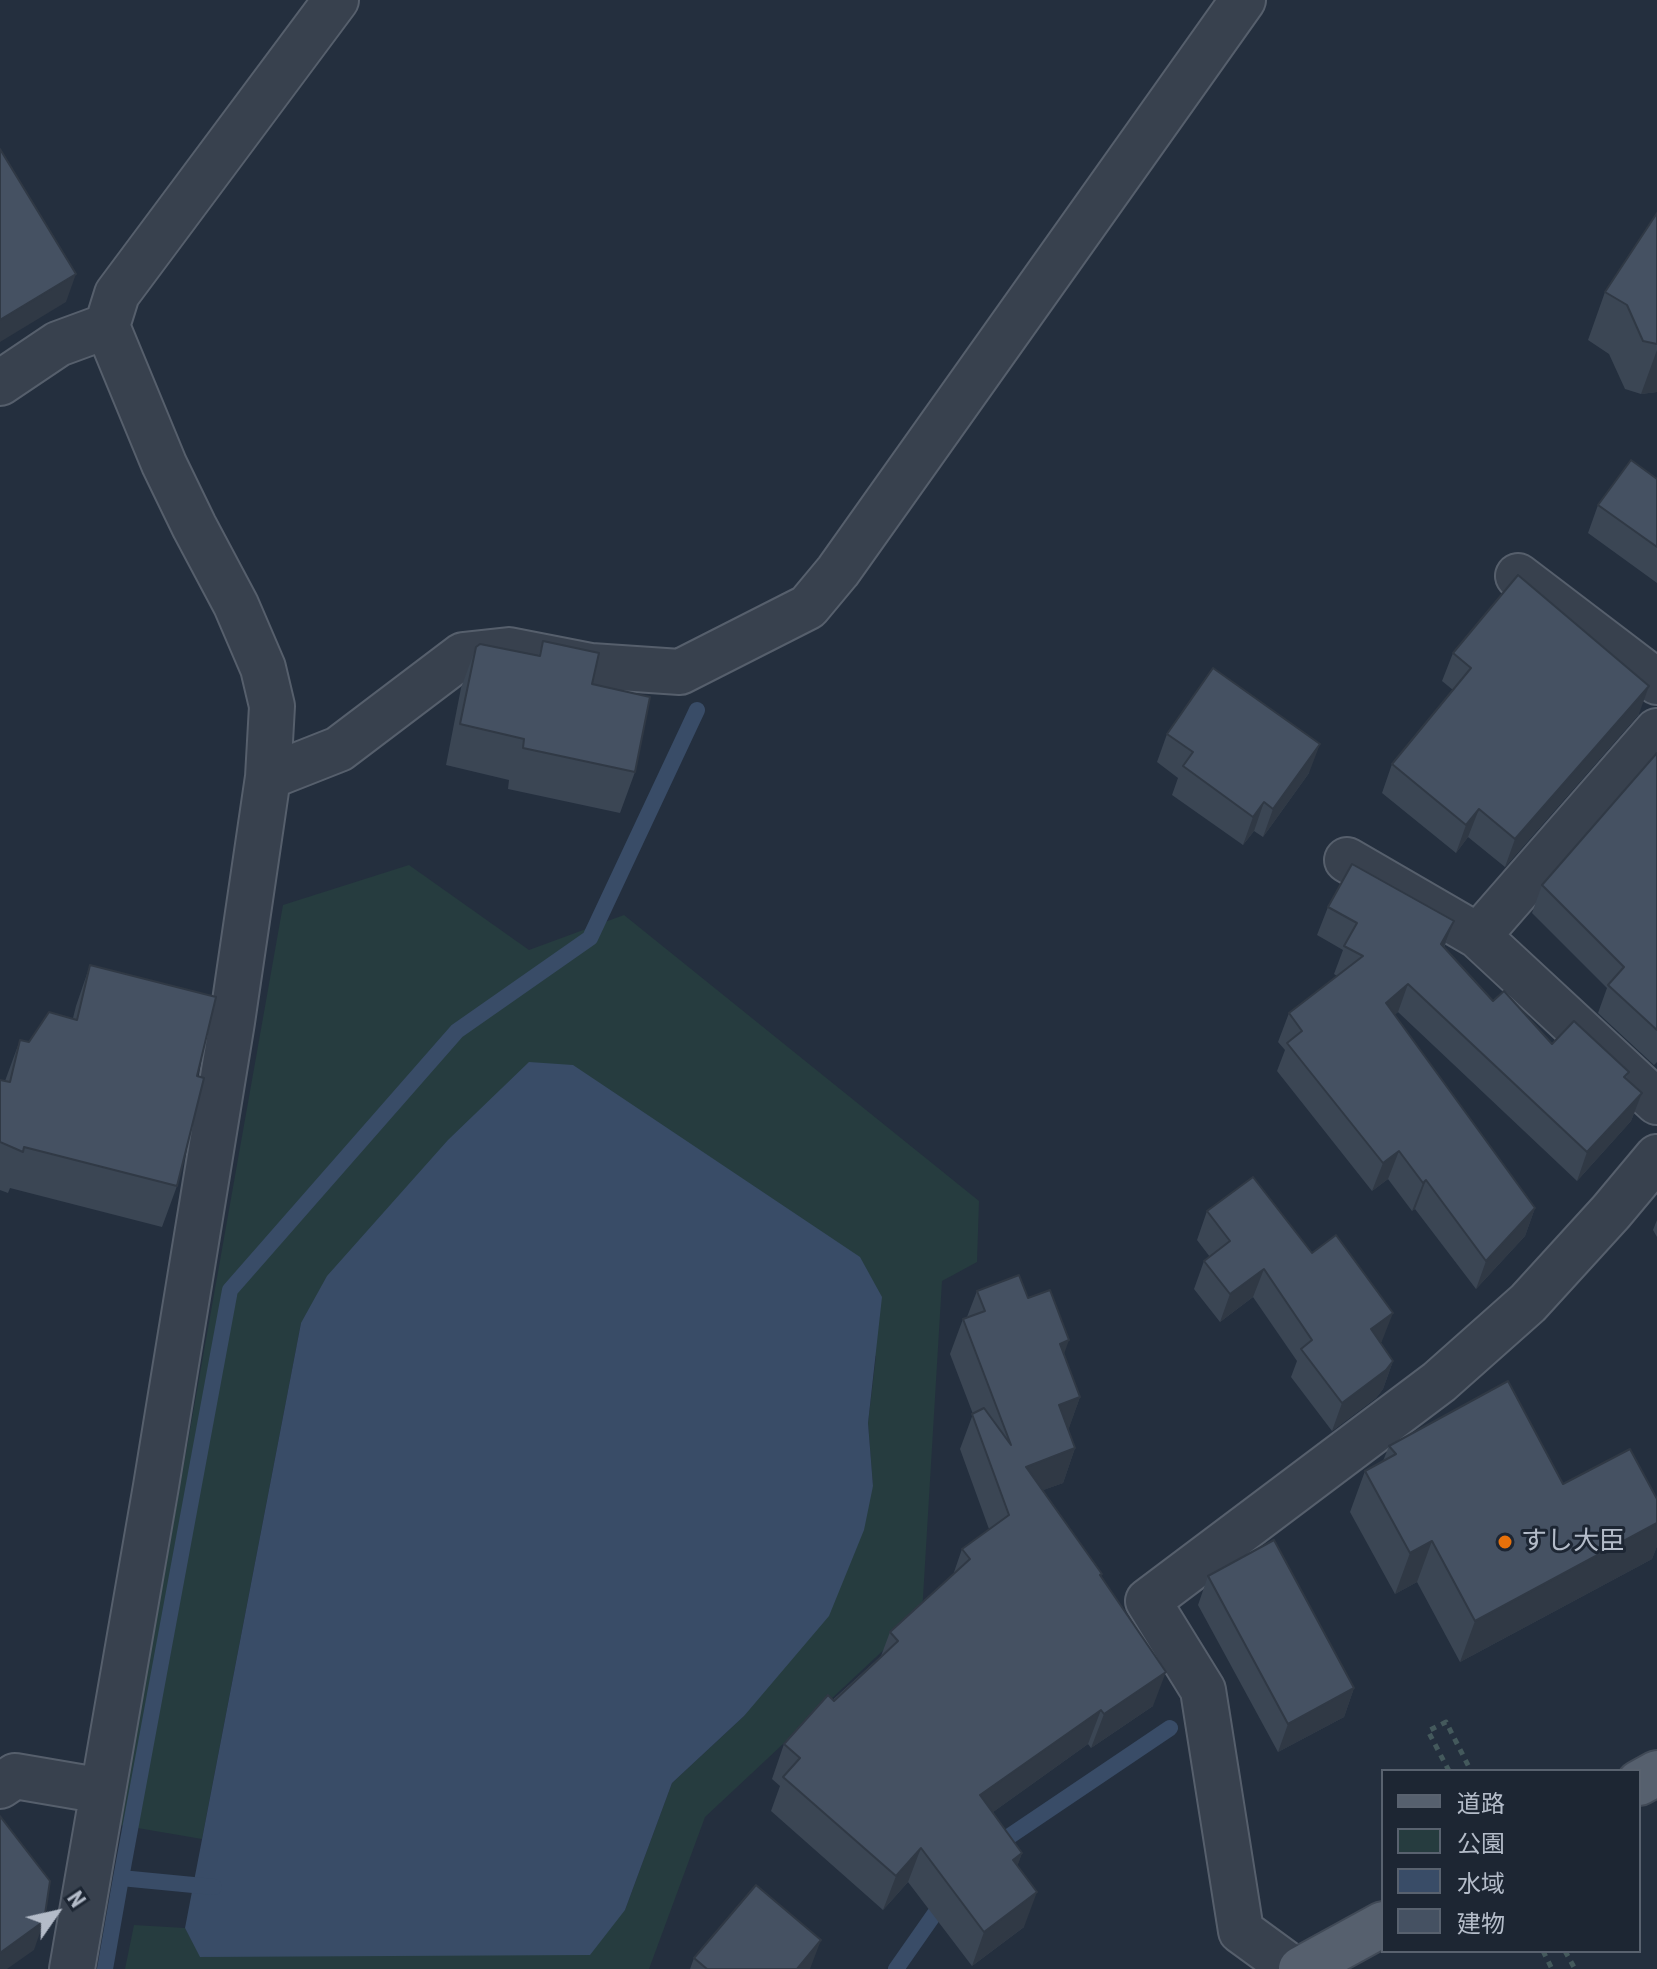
<!DOCTYPE html>
<meta charset="utf-8">
<style>
body{margin:0}
#map{position:relative;width:1657px;height:1969px;overflow:hidden;background:#242f3e;font-family:"Roboto Condensed","Noto Sans JP",sans-serif}
canvas{display:block}
.legend{position:absolute;left:1381px;top:1769px;width:260px;height:184px;box-sizing:border-box;background:#1d2633;border:2px solid #59626f;margin:0;padding:10px 14px;list-style:none;font-size:24px;color:#b4bcc9}
.legend li{display:flex;align-items:center;gap:16px;height:40px}
.legend b{width:40px;border:2px solid #59626f}
.north{position:absolute;left:16px;top:1873px;width:80px;height:80px;-webkit-text-stroke:6px #1d2633;paint-order:stroke;rotate:56deg;font-size:22px;font-weight:700;line-height:32px;text-align:center;color:#b4bcc9}
.north::after{content:'';display:block;margin:auto;width:28px;height:36px;background:#b4bcc9;clip-path:polygon(50% 0,100% 100%,50% 72%,0 100%)}
</style>
<div id="map">
<canvas width="1657" height="1969"></canvas>
<ul class="legend">
<li><b style="height:10px;background:#56606e"></b>道路</li>
<li><b style="height:22px;background:#263c3f"></b>公園</li>
<li><b style="height:22px;background:#394c67"></b>水域</li>
<li><b style="height:22px;background:#455162"></b>建物</li>
</ul>
<div class="north">N</div>
</div>
<script>
const context = document.querySelector('canvas').getContext('2d');
context.lineJoin = 'round';
function fillPath(path, color) { context.fillStyle = color; context.fill(path, 'evenodd'); }
const shape = rows => new Path2D(rows.map(r => 'M' + r).join(''));
function trace(path, color, width, dash) { context.strokeStyle = color; context.lineWidth = width; context.lineCap = dash ? 'butt' : 'round'; context.setLineDash(dash || []); context.stroke(path); }
function write(font, color, halo, rows, align = 'center') {
  context.font = font + ' "Roboto Condensed","Noto Sans JP",sans-serif'; context.lineWidth = 6; context.setLineDash([]); context.textBaseline = 'middle'; context.strokeStyle = halo; context.fillStyle = color; for (const [text, x, y, turn = 0] of rows) {
    context.save(); context.translate(x, y); context.rotate((+turn || 0) * Math.PI / 180); context.textAlign = isNaN(turn) ? turn : align; if (halo) context.strokeText(text, 0, 0); context.fillText(text, 0, 0); context.restore();
  }
}
fillPath(shape([
 [409,865,529,950,624,915,979,1201,977,1262,942,1281,922,1614,705,1817,649,1969,125,1969,134,1925,185,1928,201,1957,625,1910,672,1783,744,1716,873,1486,868,1423,876,1356,301,1323,202,1839,120,1825,283,905]
]), '#263c3f');
fillPath(shape([
 [529,1062,573,1065,860,1257,882,1297,868,1423,873,1486,864,1530,829,1616,744,1716,672,1783,625,1910,590,1955,200,1957,185,1928,301,1323,327,1276,448,1140]
]), '#394c67');
trace(shape([
 [992,1848,1170,1728],
 [121,1878,230,1290,457,1031,590,938,697,710],
 [105,1969,121,1878,214,1887],
 [896,1969,945,1899]
]), '#394c67', 16);
const minor = shape([
 [0,383,58,344,107,326],
 [1518,576,1657,682],
 [268,777,339,749,463,655,509,650,591,666,680,672,808,607,838,571,1243,0],
 [1347,860,1478,936,1657,1102],
 [1478,936,1657,731],
 [0,1786,15,1776,103,1791],
 [72,1969,156,1486,232,1022,268,777,272,706,263,668,236,605,194,526,164,464,107,326,117,294,336,0],
 [1293,1969,1241,1931,1203,1690,1148,1601,1439,1382,1528,1303,1611,1212,1657,1157]
]);
const primary = shape([
 [1639,1783,1657,1773],
 [1301,1969,1383,1924]
]);
trace(minor, '#565f6c', 48);
trace(primary, '#414a57', 48);
trace(shape([
 [1449,1771,1428,1731,1446,1722,1471,1771],
 [1543,1951,1552,1969],
 [1565,1951,1575,1969]
]), '#44595c', 5, [6, 6]);
trace(minor, '#38414e', 44);
trace(primary, '#56606e', 44);
fillPath(shape([
 [1657,213,1657,392,1641,394,1625,389,1609,354,1588,340,1605,292],
 [1657,479,1657,583,1588,533,1598,505],
 [543,641,592,684,635,772,620,813,508,789,509,780,446,765,461,688,476,647,538,656],
 [1453,653,1639,714,1505,867,1468,837,1456,853,1382,793,1392,764,1453,690,1442,681],
 [1167,734,1309,773,1263,837,1254,831,1243,845,1172,795,1178,778,1157,762],
 [1657,753,1657,1062,1654,1065,1598,1013,1607,988,1532,913,1542,885],
 [1328,907,1454,921,1444,948,1493,1001,1552,1044,1629,1072,1626,1079,1642,1093,1631,1121,1577,1181,1398,1012,1394,1015,1535,1208,1525,1236,1476,1289,1415,1209,1412,1211,1388,1179,1372,1191,1277,1071,1285,1050,1278,1042,1289,1013,1337,976,1334,974,1343,950,1317,935],
 [90,965,197,1076,177,1186,162,1227,10,1188,8,1193,0,1190,0,1080,5,1081,20,1040,29,1042,73,1018,76,1006],
 [1207,1211,1312,1253,1382,1341,1380,1343,1393,1361,1383,1389,1376,1398,1332,1431,1291,1377,1297,1361,1253,1297,1220,1322,1194,1289,1204,1261,1210,1257,1197,1240],
 [1657,1220,1657,1237,1653,1230],
 [977,1291,1028,1298,1064,1355,1080,1397,1068,1430,1075,1448,1063,1483,1043,1490,1102,1574,1101,1576,1153,1706,1091,1748,1088,1744,993,1812,1022,1853,1017,1866,1024,1927,972,1966,908,1882,883,1910,771,1811,780,1786,772,1779,784,1744,881,1656,890,1632,953,1575,962,1549,989,1529,960,1449,973,1414,950,1354,963,1319,967,1317],
 [1389,1446,1563,1484,1657,1499,1657,1546,1652,1559,1460,1662,1417,1582,1395,1594,1350,1512,1365,1471,1383,1461],
 [1208,1576,1354,1688,1344,1717,1278,1752,1198,1605],
 [694,1958,810,1969,690,1969]
]), '#3b4654');
fillPath(shape([
 [76,274,66,302,0,342,0,320],
 [1657,350,1657,392,1641,394],
 [1649,686,1639,714,1505,867,1515,839],
 [1320,744,1309,773,1263,837,1273,809],
 [1264,802,1254,831,1243,845,1253,817],
 [1479,809,1468,837,1456,853,1466,825],
 [1454,921,1443,949,1441,944],
 [1408,984,1398,1012,1375,1032,1386,1003],
 [1642,1093,1631,1121,1577,1181,1587,1152],
 [1399,1151,1388,1179,1372,1191,1383,1163],
 [1426,1180,1415,1209,1412,1211,1423,1183],
 [1535,1208,1525,1236,1476,1289,1486,1261],
 [1264,1269,1253,1297,1220,1322,1230,1294],
 [1393,1313,1382,1341,1360,1358,1371,1329],
 [1069,1340,1057,1374,1060,1344],
 [1393,1361,1383,1389,1376,1398,1332,1431,1342,1403],
 [1080,1397,1068,1431,1059,1405],
 [1075,1448,1063,1483,1013,1501,1026,1467],
 [1657,1523,1657,1546,1652,1559,1460,1662,1475,1621],
 [1432,1541,1417,1582,1395,1594,1410,1553],
 [1166,1672,1153,1706,1091,1748,1104,1714],
 [1354,1688,1344,1717,1278,1752,1288,1724],
 [1101,1710,1088,1744,968,1830,980,1795],
 [921,1848,908,1882,883,1910,896,1876],
 [1022,1853,1010,1887,1013,1860],
 [1037,1892,1024,1927,972,1966,984,1932],
 [44,1921,34,1950,7,1969,0,1969,0,1953],
 [821,1940,810,1969,797,1969]
]), '#303945');
const building = shape([
 [0,149,76,274,0,320,0,149],
 [1657,213,1657,344,1643,341,1627,305,1605,292,1657,213],
 [1631,460,1657,479,1657,547,1598,505,1631,460],
 [1518,575,1649,686,1515,839,1479,809,1466,825,1392,764,1471,668,1453,653,1518,575],
 [543,641,599,653,592,684,650,697,635,772,523,748,524,739,460,724,476,647,480,644,540,656,543,641],
 [1213,668,1320,744,1273,809,1264,802,1253,817,1183,766,1193,752,1167,734,1213,668],
 [1657,753,1657,1030,1608,985,1624,967,1542,885,1657,753],
 [1352,864,1454,921,1441,944,1493,1001,1504,991,1552,1044,1574,1021,1629,1072,1624,1077,1642,1093,1587,1152,1408,984,1386,1003,1535,1208,1486,1261,1426,1180,1423,1183,1399,1151,1383,1163,1287,1043,1302,1031,1289,1013,1363,956,1344,946,1357,923,1328,907,1352,864],
 [90,965,216,997,197,1076,204,1078,177,1186,24,1147,23,1152,0,1142,0,1080,10,1082,20,1040,29,1042,49,1012,77,1020,90,965],
 [1253,1177,1312,1253,1336,1235,1393,1313,1371,1329,1393,1361,1386,1370,1342,1403,1301,1349,1312,1340,1264,1269,1230,1294,1204,1261,1230,1241,1207,1211,1253,1177],
 [1019,1275,1028,1298,1050,1290,1069,1340,1060,1344,1080,1397,1059,1405,1075,1448,1026,1467,1102,1574,1100,1575,1166,1672,1104,1714,1101,1710,980,1795,1022,1853,1013,1860,1037,1892,984,1932,921,1848,896,1876,783,1777,800,1758,784,1744,828,1695,834,1701,898,1641,890,1632,970,1559,962,1549,1009,1515,972,1414,984,1408,1011,1445,963,1319,985,1311,977,1291,1019,1275],
 [1508,1381,1563,1484,1630,1449,1657,1499,1657,1523,1475,1621,1432,1541,1410,1553,1365,1471,1396,1454,1389,1446,1508,1381],
 [1274,1540,1354,1688,1288,1724,1208,1576,1274,1540],
 [0,1816,50,1881,44,1921,0,1953,0,1816],
 [756,1885,821,1940,797,1969,707,1969,694,1958,756,1885]
]);
fillPath(building, '#455162');
trace(building, '#303945', 2);
for (const [x, y, r, color] of [
 [1505,1542,8,"#e8710a"]
]) { const dot = new Path2D(); dot.arc(x, y, r, 0, 2 * Math.PI); context.fillStyle = color; context.fill(dot); trace(dot, '#1d2633', 3); }
write('26px', '#b4bcc9', '#1d2633', [
 ["すし大臣",1521,1542]
], 'left');
</script>
